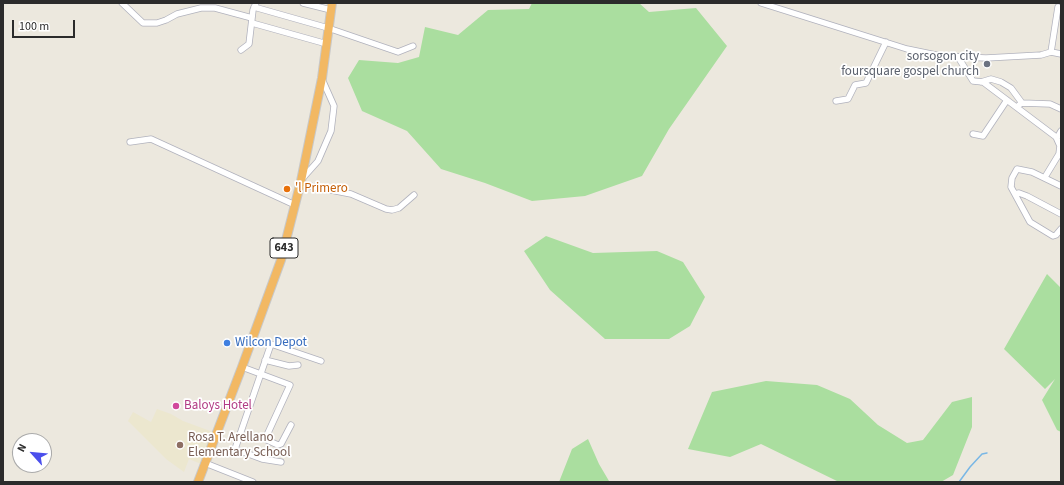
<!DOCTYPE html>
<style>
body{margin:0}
#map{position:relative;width:1064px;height:485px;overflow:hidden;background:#ece8de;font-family:"Source Sans 3",sans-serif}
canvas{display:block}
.frame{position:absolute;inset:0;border:4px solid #2b2b2b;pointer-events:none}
.north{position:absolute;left:12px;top:433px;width:40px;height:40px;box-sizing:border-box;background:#fff;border:1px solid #aaa;border-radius:50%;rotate:297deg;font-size:11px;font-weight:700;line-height:16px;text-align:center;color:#2b2b2b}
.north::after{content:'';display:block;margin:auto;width:14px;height:18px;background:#4b4fec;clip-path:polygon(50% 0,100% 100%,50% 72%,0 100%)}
.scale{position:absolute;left:12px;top:20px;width:63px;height:18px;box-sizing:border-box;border:2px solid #2b2b2b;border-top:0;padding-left:5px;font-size:12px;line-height:14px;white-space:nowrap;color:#2b2b2b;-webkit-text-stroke:3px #fff;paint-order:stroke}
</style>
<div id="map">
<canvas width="1064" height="485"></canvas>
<div class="frame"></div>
<div class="north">N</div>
<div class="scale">100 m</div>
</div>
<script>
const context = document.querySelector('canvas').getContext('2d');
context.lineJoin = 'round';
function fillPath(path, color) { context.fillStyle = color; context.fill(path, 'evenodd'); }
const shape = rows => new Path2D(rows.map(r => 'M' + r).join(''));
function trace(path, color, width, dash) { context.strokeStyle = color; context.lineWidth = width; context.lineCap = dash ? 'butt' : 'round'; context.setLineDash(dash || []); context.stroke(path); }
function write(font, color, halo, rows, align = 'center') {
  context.font = font + ' "Source Sans 3",sans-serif'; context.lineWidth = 3.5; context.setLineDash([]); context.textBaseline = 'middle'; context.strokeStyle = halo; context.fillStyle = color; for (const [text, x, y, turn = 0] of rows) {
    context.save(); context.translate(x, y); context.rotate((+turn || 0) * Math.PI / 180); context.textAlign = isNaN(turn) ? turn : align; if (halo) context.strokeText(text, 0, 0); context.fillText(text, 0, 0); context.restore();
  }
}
fillPath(shape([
 [157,409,171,414,183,421,213,432,201,464,189,459,184,472,166,459,128,421,133,412,151,422]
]), '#ece7cf');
fillPath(shape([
 [532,3,639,3,649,12,696,8,727,46,669,129,642,176,585,196,532,201,485,183,441,169,407,131,362,111,348,78,359,60,398,63,419,57,425,27,458,35,488,10,529,9],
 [546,236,593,253,657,251,683,262,705,297,690,326,669,339,605,339,550,290,524,251],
 [1047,274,1061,288,1061,432,1057,430,1042,400,1055,379,1045,389,1004,349],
 [766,381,817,385,850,399,878,425,907,443,923,440,952,402,972,397,972,427,953,475,941,482,839,482,761,444,730,457,688,449,712,392],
 [588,439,599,464,609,481,614,482,559,482,572,449]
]), '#aade9f');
trace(shape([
 [959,482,970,467,982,454,987,453]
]), '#79b7e5', 1.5);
const minor = shape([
 [122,3,143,23,157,23,166,20,177,14,201,8,215,8,252,18],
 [303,3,331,10],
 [761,3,907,49,941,56,986,58,1041,55,1051,52,1061,54],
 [254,7,328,28,398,52,413,46],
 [252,23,327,44],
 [241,50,249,44,253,10,256,3],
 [1051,52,1058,7],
 [958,57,973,81,983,82,1056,137,1060,146,1059,154,1045,177],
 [981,82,991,79,1001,82,1011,88,1022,103],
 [836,101,848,99,855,85,866,83,886,42],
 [1019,105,1022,103,1050,104,1061,109],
 [973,134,983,136,1007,100],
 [1057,138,1061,131],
 [130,142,151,139,295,205],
 [302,179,318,161,331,131,334,106,322,79],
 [300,184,351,194,386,209,392,210,399,208,414,195],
 [1061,186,1032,172,1017,169,1012,178,1011,187,1030,222,1053,236,1056,235,1061,229],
 [1015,194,1019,193,1027,196,1061,214],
 [265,360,289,366,298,365],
 [242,367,290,385,267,435,267,440,278,445,281,444,291,425],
 [281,462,262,459,235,449,271,344,321,361],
 [205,463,253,482]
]);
const highway = shape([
 [198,482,242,367,281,260,301,181,322,78,332,3]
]);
trace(minor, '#b1b2bd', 7);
trace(highway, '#c8c8c8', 10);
trace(minor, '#fff', 5.5);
trace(highway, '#f2b863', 8);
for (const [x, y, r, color] of [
 [987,64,4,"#6b7280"],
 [287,189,4,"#e8710a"],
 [227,343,4,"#3f7fe0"],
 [176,406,4,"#d1479c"],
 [180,445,4,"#8d6e63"]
]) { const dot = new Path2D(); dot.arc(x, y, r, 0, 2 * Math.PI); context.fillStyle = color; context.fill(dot); trace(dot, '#fff', 1.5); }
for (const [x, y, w] of [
 [284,248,28]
]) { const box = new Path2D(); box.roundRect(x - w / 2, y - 10, w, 20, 3); context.fillStyle = '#fff'; context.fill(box); trace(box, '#2b2b2b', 1); }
write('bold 12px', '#2b2b2b', null, [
 ["643",284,248]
]);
write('13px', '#5b616d', '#fff', [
 ["sorsogon city",979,57],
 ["foursquare gospel church",979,72]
], 'right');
write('13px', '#c56008', '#fff', [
 ["'l Primero",295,189]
], 'left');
write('13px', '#366cbe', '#fff', [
 ["Wilcon Depot",235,343]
], 'left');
write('13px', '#b23c85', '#fff', [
 ["Baloys Hotel",184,406]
], 'left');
write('13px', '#785e54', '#fff', [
 ["Rosa T. Arellano",188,438],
 ["Elementary School",188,453]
], 'left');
</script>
